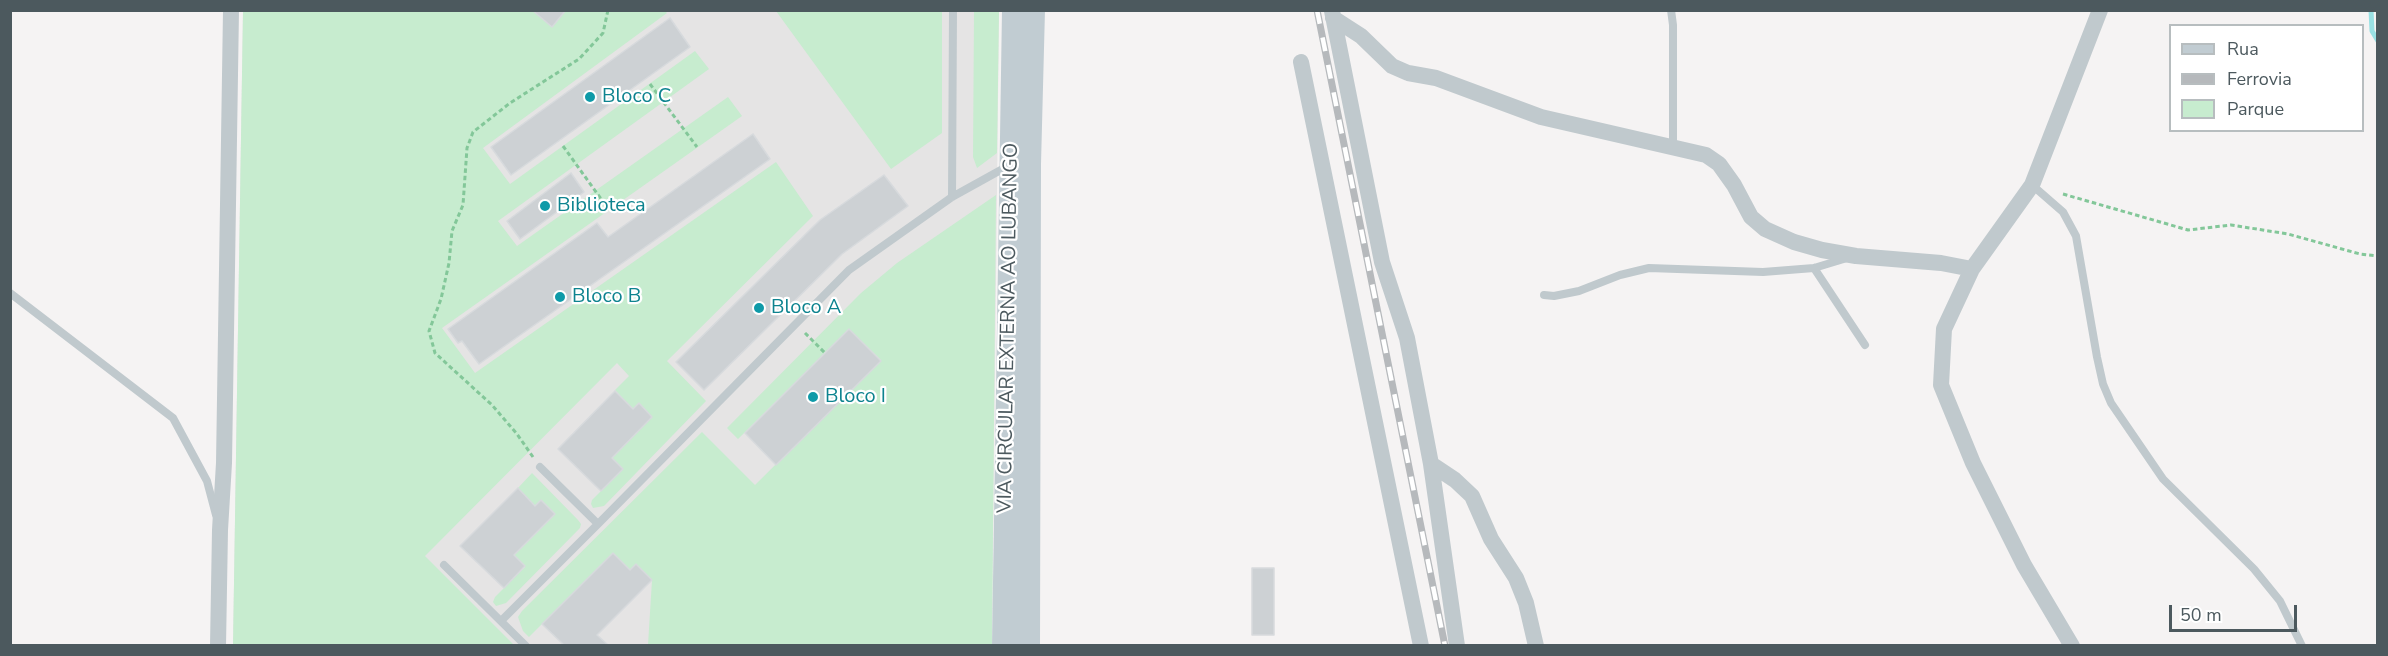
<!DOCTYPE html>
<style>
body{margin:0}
#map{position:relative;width:2388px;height:656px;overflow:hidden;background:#f5f3f3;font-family:"Nunito Sans",sans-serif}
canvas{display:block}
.frame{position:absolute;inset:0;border:12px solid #4c595e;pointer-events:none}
.legend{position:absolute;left:2169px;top:24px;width:195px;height:108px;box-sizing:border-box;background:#fff;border:2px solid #b7bdbf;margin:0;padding:8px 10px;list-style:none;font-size:18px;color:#4c595e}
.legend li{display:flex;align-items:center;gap:12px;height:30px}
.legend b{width:30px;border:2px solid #b7bdbf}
.scale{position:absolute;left:2169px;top:605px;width:128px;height:27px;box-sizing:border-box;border:3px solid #4c595e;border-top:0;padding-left:8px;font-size:18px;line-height:21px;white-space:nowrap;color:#4c595e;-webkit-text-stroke:4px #fff;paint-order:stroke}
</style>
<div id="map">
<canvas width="2388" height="656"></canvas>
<div class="frame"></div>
<ul class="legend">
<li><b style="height:8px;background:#c1ccd2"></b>Rua</li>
<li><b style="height:8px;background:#b6b9bc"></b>Ferrovia</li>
<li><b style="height:16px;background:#c7eccf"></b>Parque</li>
</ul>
<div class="scale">50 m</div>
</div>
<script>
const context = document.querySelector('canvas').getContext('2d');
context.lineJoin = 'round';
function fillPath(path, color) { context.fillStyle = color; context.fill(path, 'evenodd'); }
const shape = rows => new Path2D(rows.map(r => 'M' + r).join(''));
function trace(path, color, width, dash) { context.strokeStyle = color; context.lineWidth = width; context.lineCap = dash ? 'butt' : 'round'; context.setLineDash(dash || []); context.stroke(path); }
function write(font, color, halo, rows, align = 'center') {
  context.font = font + ' "Nunito Sans",sans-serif'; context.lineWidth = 4.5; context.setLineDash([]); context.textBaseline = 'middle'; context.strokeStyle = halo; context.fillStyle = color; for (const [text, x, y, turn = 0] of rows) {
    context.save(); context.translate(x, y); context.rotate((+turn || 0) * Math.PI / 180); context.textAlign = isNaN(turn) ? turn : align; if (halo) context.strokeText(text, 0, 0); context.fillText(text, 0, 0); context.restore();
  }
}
fillPath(shape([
 [243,11,999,11,992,645,233,646]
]), '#e5e4e4');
fillPath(shape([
 [243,11,665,11,667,13,483,148,510,184,695,51,709,69,498,221,517,246,728,97,742,116,442,328,475,373,776,162,813,216,667,361,706,401,604,506,593,508,591,504,592,500,623,469,612,458,652,417,639,403,633,409,615,390,629,376,617,363,425,556,514,645,233,646],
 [776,11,942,11,942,133,891,169],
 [974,11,999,11,997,153,977,168,973,157],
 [996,195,992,645,648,645,652,580,636,564,630,570,613,553,529,637,523,631,518,617,522,611,702,432,755,485,881,360,849,329,738,439,727,428,861,293,897,263],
 [532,473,578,520,581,524,580,528,506,603,496,606,493,602,495,597,525,567,514,555,555,514,541,500,535,506,518,488]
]), '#c7eccf');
trace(shape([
 [2371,10,2372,31,2378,41]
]), '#99e1e4', 5);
const building = shape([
 [532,10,566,10,552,27,532,10],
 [670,18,690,47,511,175,491,147,670,18],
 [753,134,770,159,479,364,462,341,458,343,448,329,597,223,608,237,753,134],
 [571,173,584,192,520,239,507,221,571,173],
 [884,175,908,206,842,254,704,390,676,362,820,220,884,175],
 [849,329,881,361,776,465,745,433,849,329],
 [615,391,633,409,639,403,652,417,612,458,623,469,601,491,558,449,615,391],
 [518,488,535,506,541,500,555,514,514,555,525,566,504,588,460,546,518,488],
 [613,553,630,570,636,564,652,580,597,635,608,645,564,645,542,624,613,553],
 [1252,568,1274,568,1274,635,1252,635,1252,568]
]);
fillPath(building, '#cdd1d4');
trace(building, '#d7dadd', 1.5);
trace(shape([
 [650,84,697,147],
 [563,146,609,210],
 [2063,194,2188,230,2231,225,2288,234,2360,254,2378,256],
 [805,333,825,353],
 [533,457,517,434,492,405,435,353,429,331,441,299,449,263,452,231,463,205,467,148,473,132,510,103,579,59,603,33,608,10]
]), '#83c799', 3, [4.5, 3]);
trace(shape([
 [1671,10,1673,25,1673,146],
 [2032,185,2063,212,2076,236,2097,357,2103,384,2111,403,2163,479,2254,569,2280,601,2302,646],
 [952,197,953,10],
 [1814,268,1865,345],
 [10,293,173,418,207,481,216,515],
 [1544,295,1554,296,1579,291,1620,275,1649,268,1763,272,1814,268,1847,258],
 [598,524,849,270,952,197,1008,166],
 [444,565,526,646],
 [501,621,598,524,540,467]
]), '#c0c9cd', 8);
trace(shape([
 [1332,11,1382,262,1407,338,1431,464,1457,646],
 [1333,18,1361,36,1392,66,1408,73,1436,78,1541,117,1706,155,1719,164,1734,185,1751,217,1765,229,1794,242,1822,250,1856,256,1941,263,1972,269],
 [1301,62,1421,646],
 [1431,464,1455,480,1472,496,1491,539,1516,578,1526,603,1536,646],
 [218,646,220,530,224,463,231,10],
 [2072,646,2024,565,1973,463,1941,385,1944,329,1972,269,2032,185,2100,10]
]), '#c0c9cd', 16);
trace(shape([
 [1004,646,1014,10],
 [1028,646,1029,164,1033,10]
]), '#c1ccd2', 24);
const rail = shape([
 [1317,10,1445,646]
]);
trace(rail, '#b6b9bc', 7);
trace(rail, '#fff', 4.5, [14]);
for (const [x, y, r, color] of [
 [590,97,6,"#0f9aa8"],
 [545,206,6,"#0f9aa8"],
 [560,297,6,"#0f9aa8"],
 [759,308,6,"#0f9aa8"],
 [813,397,6,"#0f9aa8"]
]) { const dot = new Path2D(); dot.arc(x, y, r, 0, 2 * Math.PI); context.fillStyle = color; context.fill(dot); trace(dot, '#fff', 2); }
write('20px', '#0d838f', '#fff', [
 ["Bloco C",602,97],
 ["Biblioteca",557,206],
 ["Bloco B",572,297],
 ["Bloco A",771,308],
 ["Bloco I",825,397]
], 'left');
write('20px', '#4c595e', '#fff', [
 ["VIA CIRCULAR EXTERNA AO LUBANGO",1009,328,-89]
]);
</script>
